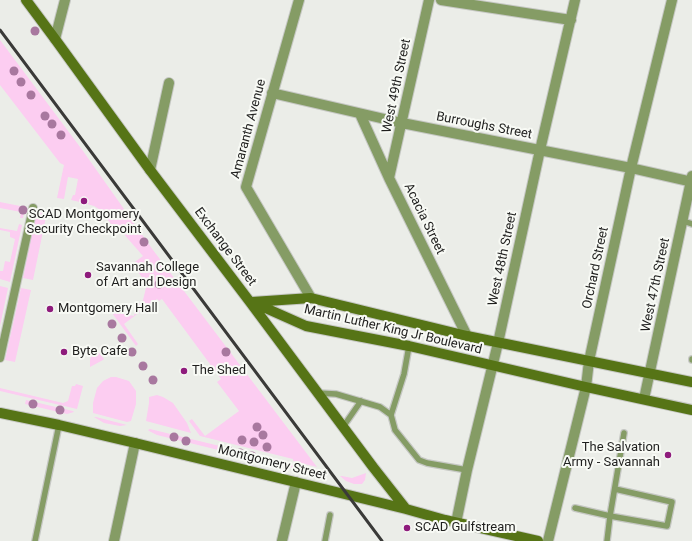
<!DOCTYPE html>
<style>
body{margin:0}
canvas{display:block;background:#ebede8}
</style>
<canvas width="692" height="541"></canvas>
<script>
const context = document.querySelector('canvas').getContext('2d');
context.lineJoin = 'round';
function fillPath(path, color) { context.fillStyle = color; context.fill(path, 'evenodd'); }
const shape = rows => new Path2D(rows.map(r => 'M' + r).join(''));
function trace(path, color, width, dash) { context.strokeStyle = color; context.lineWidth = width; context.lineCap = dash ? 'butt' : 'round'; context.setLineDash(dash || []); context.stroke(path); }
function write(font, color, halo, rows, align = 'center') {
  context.font = font + ' Roboto,sans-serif'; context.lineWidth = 4; context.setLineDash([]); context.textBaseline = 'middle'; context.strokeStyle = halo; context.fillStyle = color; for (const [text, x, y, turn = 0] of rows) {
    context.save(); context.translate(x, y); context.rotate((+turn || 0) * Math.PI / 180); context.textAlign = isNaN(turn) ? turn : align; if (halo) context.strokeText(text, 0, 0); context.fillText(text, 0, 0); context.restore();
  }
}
fillPath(shape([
 [0,40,83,151,153,250,317,467,293,461,293,459,200,436,189,421,192,419,205,436,239,411,217,382,221,379,162,299,159,301,157,299,124,324,138,344,136,346,112,313,100,310,100,309,134,316,137,303,142,304,147,284,132,264,143,256,122,232,110,223,102,211,94,206,87,204,87,199,81,198,80,202,71,200,73,195,75,195,78,179,68,177,64,199,57,198,64,165,60,163,0,85],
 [0,202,25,207,23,218,20,218,21,212,0,208],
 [37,210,47,212,33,280,23,278],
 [19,224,22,225,10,282,0,279,0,271,3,271,5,261,10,262,15,239,10,237,10,232,0,230,0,228,17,231],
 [0,286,8,288,0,326],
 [21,288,31,290,15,362,5,360],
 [94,346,104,359,103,360,90,367,90,360],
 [111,377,116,377,129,381,136,391,136,404,131,421,127,422,93,413,93,403,97,388,103,381],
 [76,384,83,386,77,409,0,391,0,388,63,403,68,401,72,386,75,386],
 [157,395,163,397,173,403,187,423,191,433,146,421,149,403,149,397],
 [26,400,73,411,74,412,67,414,25,404],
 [94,417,96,417,127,425,120,426,104,423],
 [150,429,322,471,325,476,157,435,149,431,148,430],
 [366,473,365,480,362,484,354,484,346,481,340,476,342,476,352,478]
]), '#fccdf1');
const service = shape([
 [683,221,692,224],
 [692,360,692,359],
 [317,393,336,394,380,407,391,415,395,430,419,460,427,463,467,470],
 [391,415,404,374,409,346],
 [343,427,361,401],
 [575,508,610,516,624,433],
 [35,541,59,425],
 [325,541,330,515],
 [607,541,610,516,667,526,672,502,615,489]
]);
const pedestrian = shape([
 [0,358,33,208]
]);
const minor = shape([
 [299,0,246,187,311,298],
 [441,0,571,20],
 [55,39,65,0],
 [272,93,402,123,631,168,692,182],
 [360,114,389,178,467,336],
 [150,170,169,83],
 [389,178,429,0],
 [644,399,692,176],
 [456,523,467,470,498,343,540,150,575,0],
 [114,541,135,443],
 [282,541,296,482],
 [548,541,586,387,589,361,631,168,672,0]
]);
const secondary = shape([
 [26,0,55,39,150,170,250,302,373,467,406,509],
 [252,302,306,326,409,346,586,387,692,410],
 [252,302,311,298,467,336,692,382],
 [0,413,59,425,135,443,406,509,445,520,538,541]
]);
trace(service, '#c6c8c4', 8);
trace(pedestrian, '#c6c8c4', 10);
trace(minor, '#c6c8c4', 12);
trace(secondary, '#c6c8c4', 12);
trace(service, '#859c65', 5.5);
trace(pedestrian, '#859c65', 8);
trace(minor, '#859c65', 10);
trace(secondary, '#567416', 10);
trace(shape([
 [0,30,382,541]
]), '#3a3a38', 3);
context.fillStyle = '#a8789f';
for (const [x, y] of [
 [35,31],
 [14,71],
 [21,82],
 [31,95],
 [45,116],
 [52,124],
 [61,135],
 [23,210],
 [144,242],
 [159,284],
 [112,324],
 [122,338],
 [132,352],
 [226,352],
 [143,366],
 [153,380],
 [33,404],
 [60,410],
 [257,427],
 [263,435],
 [174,437],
 [242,440],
 [186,441],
 [254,442],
 [267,447],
 [228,450],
 [240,453],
 [252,456]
]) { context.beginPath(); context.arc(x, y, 4.5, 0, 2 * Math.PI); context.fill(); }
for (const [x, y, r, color] of [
 [84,201,4,"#8e1b7c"],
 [88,275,4,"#8e1b7c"],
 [50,309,4,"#8e1b7c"],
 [64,352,4,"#8e1b7c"],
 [184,371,4,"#8e1b7c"],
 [668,455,4,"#8e1b7c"],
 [407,528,4,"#8e1b7c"]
]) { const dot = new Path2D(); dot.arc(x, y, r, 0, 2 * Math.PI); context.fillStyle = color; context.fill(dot); trace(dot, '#f8faf5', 1.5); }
write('13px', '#1f1f1e', '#f8faf5', [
 ["West 49th Street",397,86,-78],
 ["Burroughs Street",484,126,11],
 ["Amaranth Avenue",249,129,-75],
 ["Acacia Street",424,219,64],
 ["Exchange Street",225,247,53],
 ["West 48th Street",503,259,-78],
 ["Orchard Street",596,268,-78],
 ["West 47th Street",656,285,-78],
 ["Martin Luther King Jr Boulevard",393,330,13],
 ["Montgomery Street",272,463,14]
]);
write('13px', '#1f1f1e', '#f8faf5', [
 ["SCAD Montgomery",84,215,"center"],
 ["Security Checkpoint",84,230,"center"],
 ["Savannah College",96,268],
 ["of Art and Design",96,283],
 ["Montgomery Hall",58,309],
 ["Byte Cafe",72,352],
 ["The Shed",192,371],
 ["The Salvation",660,448,"right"],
 ["Army - Savannah",660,463,"right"],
 ["SCAD Gulfstream",415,528]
], 'left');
</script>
